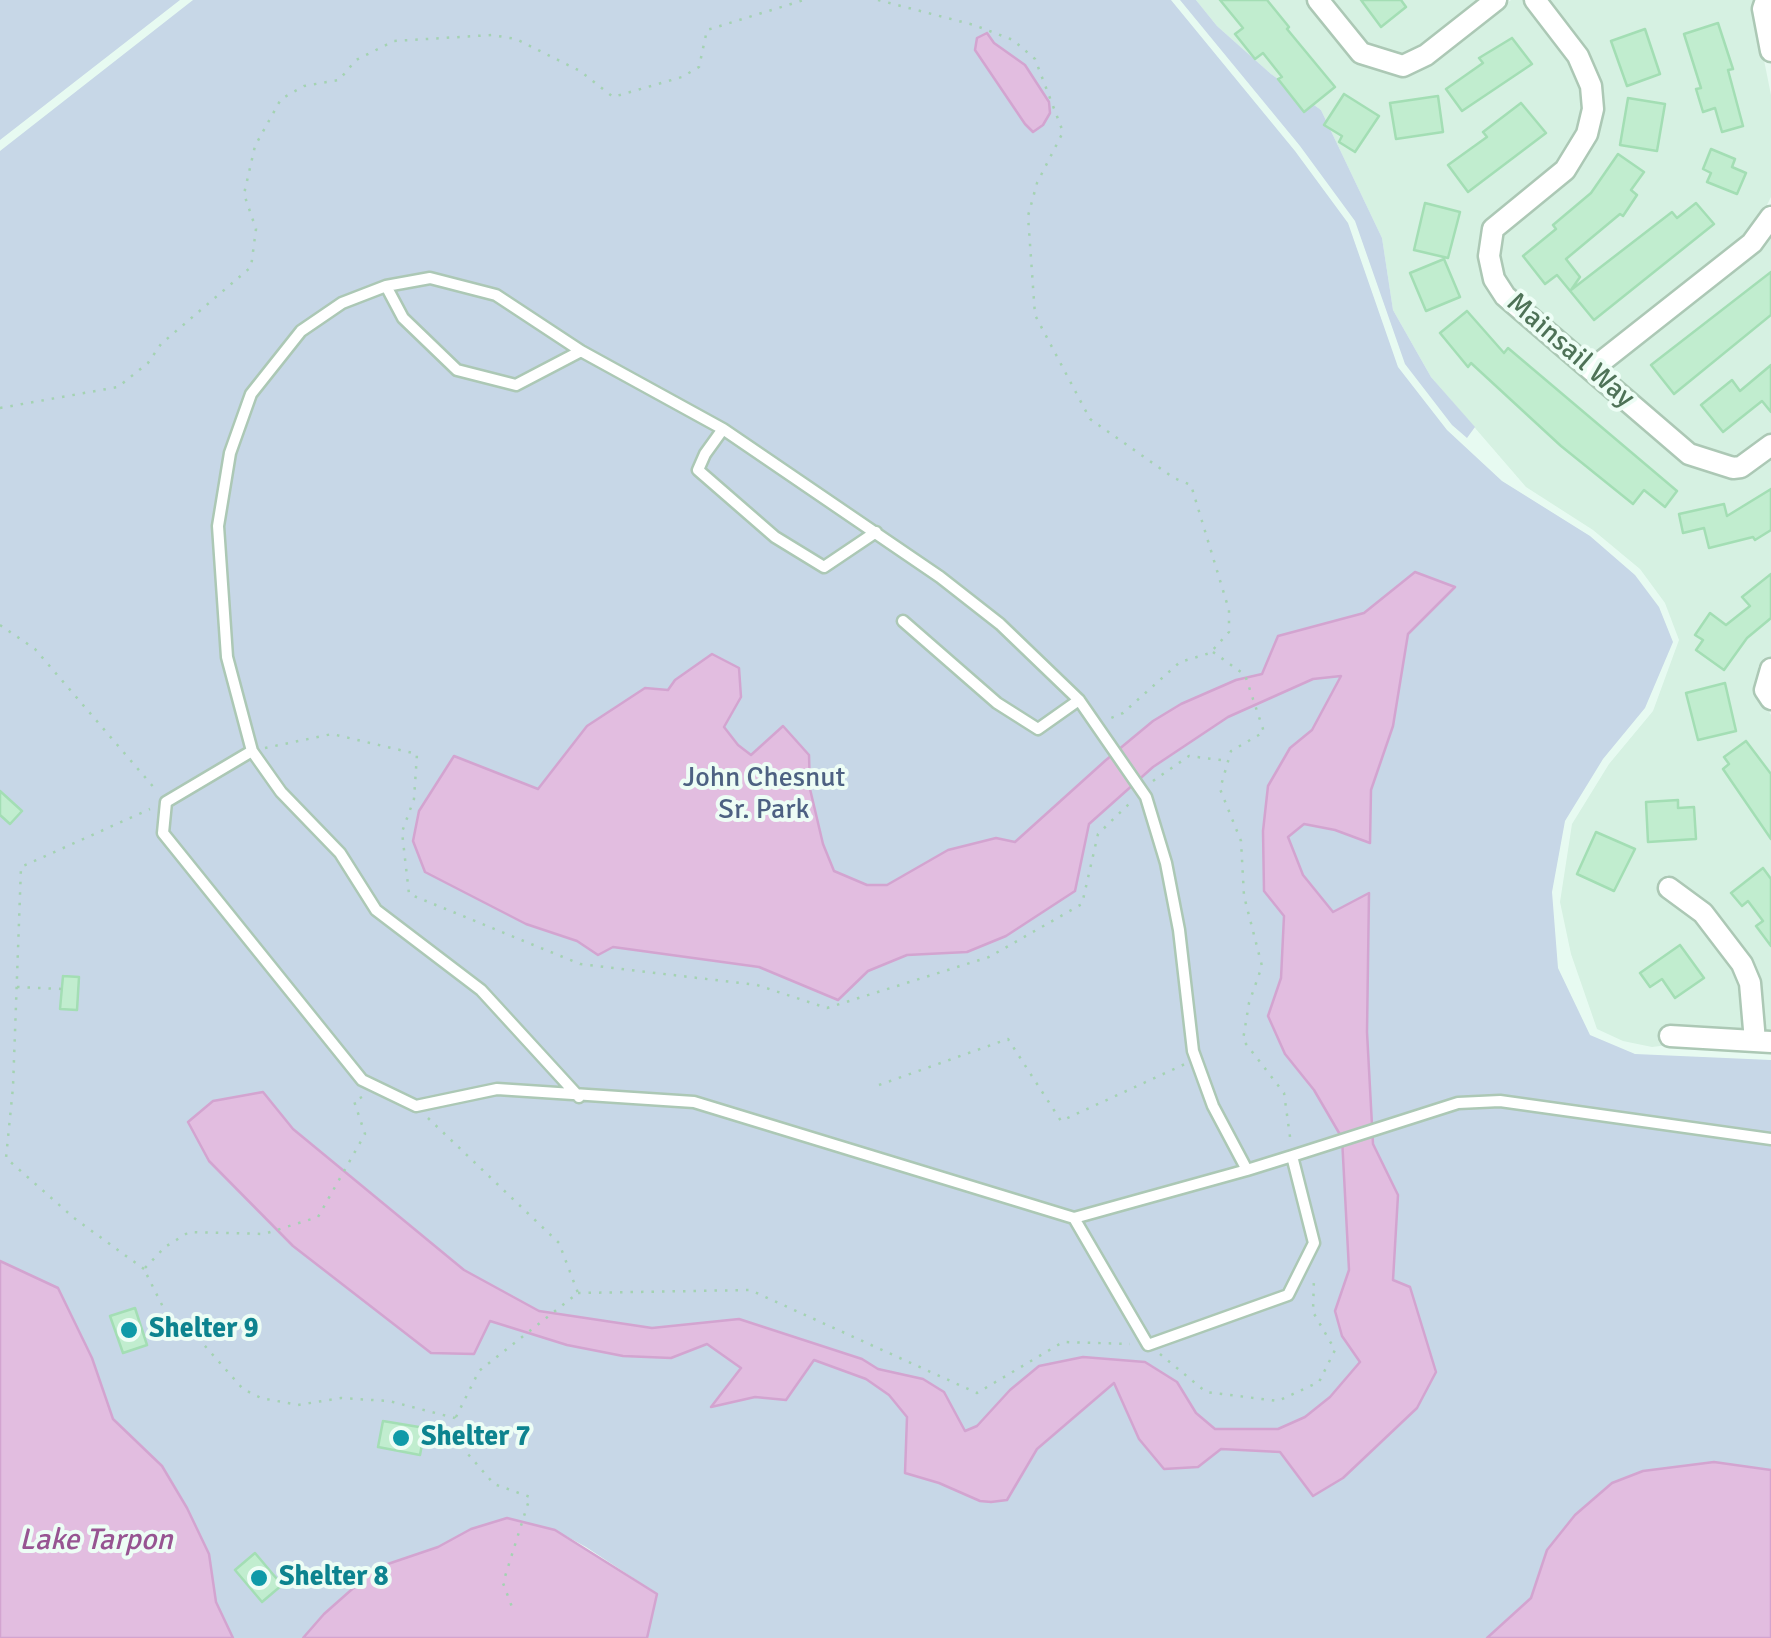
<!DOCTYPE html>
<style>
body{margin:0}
canvas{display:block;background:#e7faf1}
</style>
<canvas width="1771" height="1638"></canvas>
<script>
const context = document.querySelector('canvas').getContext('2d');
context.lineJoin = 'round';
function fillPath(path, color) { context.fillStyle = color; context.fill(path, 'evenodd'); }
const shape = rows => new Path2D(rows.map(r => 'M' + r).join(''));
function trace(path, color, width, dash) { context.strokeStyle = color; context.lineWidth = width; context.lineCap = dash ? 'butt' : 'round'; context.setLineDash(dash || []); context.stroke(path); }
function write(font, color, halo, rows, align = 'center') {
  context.font = font + ' Signika,sans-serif'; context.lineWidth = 8; context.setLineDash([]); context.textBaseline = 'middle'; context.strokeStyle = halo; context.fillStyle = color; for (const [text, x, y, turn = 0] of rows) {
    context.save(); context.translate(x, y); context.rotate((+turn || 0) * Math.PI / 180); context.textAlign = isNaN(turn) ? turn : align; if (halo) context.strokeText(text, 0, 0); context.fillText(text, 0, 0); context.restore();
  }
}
fillPath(shape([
 [1196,0,1308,0,1355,58,1408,74,1432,63,1511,0,1524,0,1570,60,1582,87,1584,107,1579,130,1558,163,1480,253,1590,382,1727,478,1740,479,1771,457,1771,657,1764,658,1758,667,1760,671,1758,694,1771,715,1771,1033,1763,1033,1709,908,1667,875,1658,889,1697,919,1734,968,1742,984,1745,1032,1662,1026,1662,1044,1669,1045,1652,1047,1623,1041,1597,1029,1571,954,1560,902,1572,824,1609,764,1653,711,1679,640,1665,603,1640,569,1593,530,1526,487,1431,377,1393,310,1382,238,1321,110,1271,74,1217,26],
 [1330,0,1481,0,1421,47,1402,56,1366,45],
 [1546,0,1756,0,1754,10,1771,95,1771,197,1758,223,1746,236,1590,358,1512,290,1502,276,1498,257,1501,234,1602,112],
 [1771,236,1771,433,1733,459,1693,446,1605,371,1758,251]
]), '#d6f1e2');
fillPath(shape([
 [0,0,180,0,0,140],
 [193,0,1171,0,1295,151,1348,223,1398,367,1447,430,1502,481,1590,536,1635,575,1659,607,1673,642,1645,708,1603,759,1565,821,1552,892,1558,968,1590,1035,1635,1054,1771,1060,1771,1470,1756,1467,1575,1515,1547,1550,1531,1598,1487,1638,647,1638,656,1593,586,1547,555,1530,471,1529,324,1614,303,1638,233,1638,216,1602,209,1554,187,1508,162,1466,113,1419,92,1358,58,1288,0,1261,0,151],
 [1180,0,1196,0,1217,26,1271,74,1321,110,1382,238,1393,310,1431,377,1475,427,1467,438,1452,425,1405,364,1355,221,1300,146]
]), '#c7d7e7');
const water = shape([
 [987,33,994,43,1025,65,1049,102,1050,113,1043,125,1033,132,1025,124,975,50,977,38,987,33],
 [1415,572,1455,587,1408,634,1393,726,1371,790,1370,843,1335,830,1304,824,1288,837,1303,875,1333,912,1369,893,1367,1032,1373,1144,1398,1195,1393,1280,1410,1287,1436,1372,1417,1408,1343,1478,1313,1496,1280,1452,1221,1449,1198,1467,1164,1469,1139,1439,1114,1383,1037,1449,1007,1500,991,1502,980,1501,939,1483,905,1473,907,1417,889,1395,866,1379,814,1360,786,1400,755,1397,711,1407,741,1368,707,1344,671,1358,623,1356,567,1345,490,1321,474,1354,431,1353,293,1246,209,1161,188,1122,213,1101,263,1092,293,1129,464,1270,539,1311,652,1328,739,1319,862,1359,878,1369,923,1379,944,1392,965,1431,977,1426,1010,1390,1039,1366,1083,1357,1145,1362,1177,1382,1196,1413,1215,1429,1278,1429,1305,1417,1330,1397,1360,1362,1342,1336,1335,1311,1349,1270,1342,1138,1314,1090,1285,1054,1268,1016,1281,978,1284,916,1264,891,1263,831,1268,786,1290,748,1312,730,1341,676,1313,679,1228,717,1153,767,1089,824,1075,891,1006,936,967,952,907,955,868,971,838,1000,759,967,613,947,598,955,577,941,526,924,425,872,413,841,419,811,454,756,538,789,587,726,645,688,668,690,675,680,712,654,739,668,741,697,724,727,738,745,751,755,783,726,809,755,810,789,823,844,834,871,867,885,887,885,948,850,996,838,1015,842,1106,760,1153,721,1181,704,1236,680,1262,674,1278,636,1364,613,1415,572],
 [0,1261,58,1288,92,1358,113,1419,162,1466,187,1508,209,1554,216,1602,233,1638,0,1638,0,1261],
 [1714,1462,1771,1470,1771,1638,1487,1638,1531,1598,1547,1550,1575,1515,1612,1483,1643,1471,1714,1462],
 [507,1518,555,1530,657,1594,647,1638,303,1638,324,1614,376,1568,438,1547,471,1529,507,1518]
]);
fillPath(water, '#e2bde0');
trace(water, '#d3a4d0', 2.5);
const building = shape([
 [1220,0,1267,0,1289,27,1287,29,1335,87,1304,112,1278,79,1282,77,1263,53,1255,59,1235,34,1243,28,1220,0],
 [1361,0,1401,0,1406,7,1381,27,1361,0],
 [1718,23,1733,69,1728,70,1743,126,1722,132,1715,108,1703,112,1696,89,1701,88,1684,34,1718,23],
 [1645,29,1660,74,1627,86,1611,41,1645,29],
 [1512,38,1532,64,1462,111,1446,89,1483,63,1479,58,1512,38],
 [1344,94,1379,116,1355,152,1339,142,1342,136,1324,125,1344,94],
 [1438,96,1443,132,1396,139,1390,103,1438,96],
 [1628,98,1665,104,1657,151,1620,145,1628,98],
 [1521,103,1546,133,1468,192,1448,165,1487,137,1483,132,1521,103],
 [1711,149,1735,159,1732,167,1746,173,1737,194,1707,182,1711,173,1703,169,1711,149],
 [1618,154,1644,172,1631,190,1637,195,1623,216,1620,214,1566,259,1580,277,1571,290,1672,212,1677,218,1696,203,1714,224,1594,320,1557,275,1545,284,1523,256,1556,229,1553,225,1591,193,1618,154],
 [1425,203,1460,212,1448,258,1414,250,1425,203],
 [1444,259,1460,297,1426,311,1410,273,1444,259],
 [1771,272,1771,315,1674,394,1651,365,1771,272],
 [1467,311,1504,353,1508,348,1677,491,1665,507,1644,490,1633,504,1561,446,1471,363,1468,367,1440,333,1467,311],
 [1771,365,1771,412,1762,401,1723,432,1701,405,1732,380,1740,391,1771,365],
 [1771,489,1771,530,1755,540,1753,537,1709,548,1704,528,1683,533,1679,514,1724,504,1727,516,1771,489],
 [1771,574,1771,618,1747,638,1724,670,1696,650,1703,640,1695,635,1710,613,1726,625,1750,606,1742,597,1771,574],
 [1725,683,1736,731,1698,740,1686,693,1725,683],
 [1746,741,1771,774,1771,839,1723,769,1729,764,1724,757,1746,741],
 [0,791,22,811,10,824,0,815,0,791],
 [1678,800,1678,808,1694,807,1696,839,1648,842,1646,802,1678,800],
 [1596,832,1635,849,1614,891,1577,874,1596,832],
 [1763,868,1771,879,1771,946,1756,926,1763,921,1748,901,1742,906,1731,893,1763,868],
 [1680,945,1704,978,1675,998,1662,979,1650,987,1640,973,1680,945],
 [63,976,79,977,77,1010,60,1009,63,976],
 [135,1308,147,1345,123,1353,110,1316,135,1308],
 [383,1421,425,1428,420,1455,378,1447,383,1421],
 [255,1553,282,1585,262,1602,235,1570,255,1553]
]);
fillPath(building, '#c1edcf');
trace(building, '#a3deb4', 2.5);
const lane = shape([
 [386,286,403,318,457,370,516,385,581,351],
 [723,429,705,454,698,470,775,537,824,567,876,532],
 [903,621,997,703,1038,729,1079,700],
 [252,751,166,802,163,833,362,1080,416,1106,497,1089,694,1102,1074,1218,1247,1170],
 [579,1097,481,990,376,910,340,853,281,792,252,751,227,657,218,526,230,453,251,394,301,331,342,303,386,286,430,278,496,295,581,351,723,429,940,577,1000,624,1079,700,1146,797,1166,863,1179,930,1193,1051,1213,1106,1247,1170,1292,1156,1314,1243,1288,1295,1148,1345,1074,1218],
 [1292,1156,1458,1103,1500,1101,1771,1139]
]);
const street = shape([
 [1318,0,1361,53,1403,66,1426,55,1496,0],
 [1535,0,1578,56,1591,86,1593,109,1587,134,1565,170,1493,229,1489,256,1494,279,1505,296,1689,454,1733,468,1741,467,1771,445],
 [1766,0,1763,9,1771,51],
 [1591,370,1752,243,1771,217],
 [1771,669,1765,690,1771,699],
 [1669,888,1703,913,1742,964,1750,983,1755,1041],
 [1670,1036,1771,1042]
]);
trace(lane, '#acc8b5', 15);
trace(street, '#acc8b5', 25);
trace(shape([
 [878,0,974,25,1013,40,1035,59,1063,132,1037,183,1028,216,1035,315,1090,419,1174,478,1191,485,1229,610,1229,632,1210,653,1180,662,1123,713,1111,718],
 [0,408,118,387,148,363,161,344,251,267,256,229,244,194,255,146,281,99,304,86,339,80,356,60,394,41,492,35,516,39,580,71,613,97,682,77,699,67,707,30,804,0],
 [0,625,35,649,156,790],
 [1213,652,1245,675,1264,732,1231,751,1220,789,1241,841,1244,896,1262,966,1249,1003,1243,1040,1284,1093,1291,1144],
 [265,748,332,734,417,754,414,799,402,832,409,894,580,964,757,985,827,1008,989,957,1082,904,1098,834,1133,800],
 [1153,781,1189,756,1228,761],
 [17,987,62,989],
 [879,1085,1008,1039,1061,1121,1185,1064],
 [362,1097,354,1101,365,1134,318,1217,264,1234,189,1232,165,1247,144,1269,169,1319,198,1338,243,1389,261,1398,298,1405,341,1398,389,1401,455,1418,461,1446,494,1484,530,1497,503,1583,512,1607],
 [428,1118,559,1243,578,1293,479,1371,456,1417],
 [144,1269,74,1218,6,1158,13,1087,21,867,150,809],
 [578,1293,750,1290,977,1393,1063,1342,1130,1344],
 [1160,1354,1206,1392,1278,1401,1319,1382,1335,1350,1313,1312,1314,1277]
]), '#a4d2b2', 2.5, [2.5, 8]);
trace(lane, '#fff', 10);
trace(street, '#fff', 20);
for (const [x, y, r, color] of [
 [129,1330,10,"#0f9aa8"],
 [401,1438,10,"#0f9aa8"],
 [259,1578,10,"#0f9aa8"]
]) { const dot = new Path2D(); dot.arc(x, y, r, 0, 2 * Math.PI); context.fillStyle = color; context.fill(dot); trace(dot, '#edfdf5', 4); }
write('28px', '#4e7257', '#edfdf5', [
 ["Mainsail Way",1570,351,41]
]);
write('28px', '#4d6182', '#edfdf5', [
 ["John Chesnut",764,779],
 ["Sr. Park",764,811]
]);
write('bold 28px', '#0d838f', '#edfdf5', [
 ["Shelter 9",149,1330],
 ["Shelter 7",421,1438],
 ["Shelter 8",279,1578]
], 'left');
write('italic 30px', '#975492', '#edfdf5', [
 ["Lake Tarpon",96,1541]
]);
</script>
